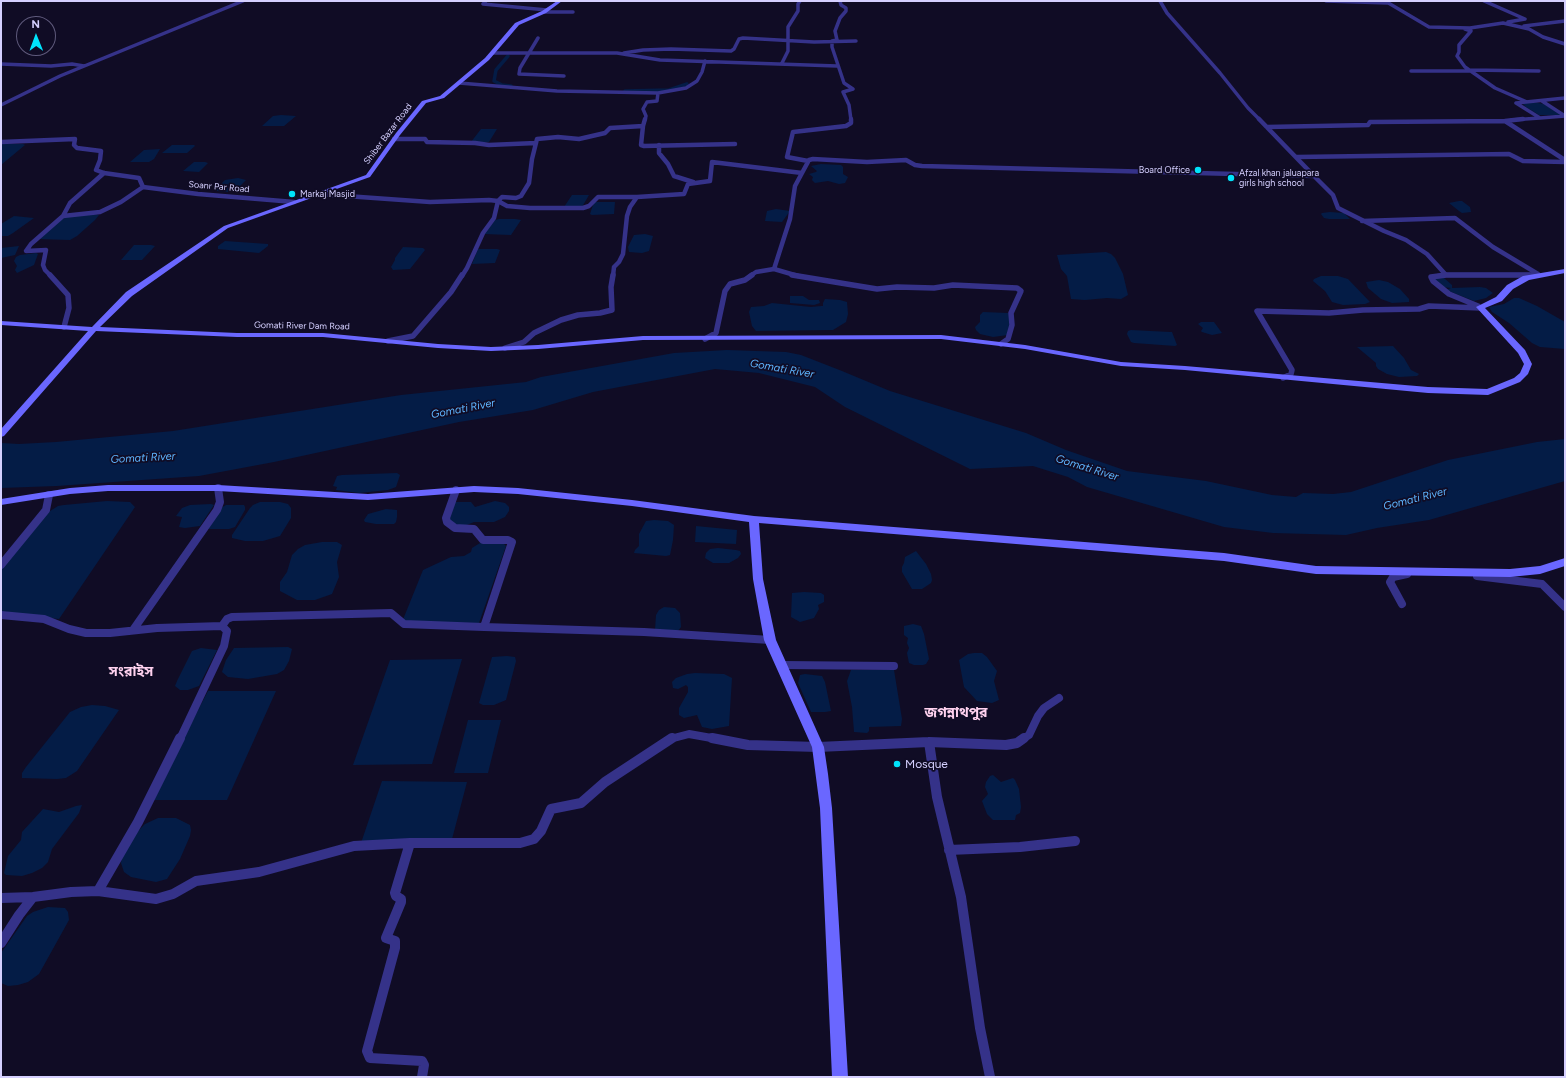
<!DOCTYPE html>
<meta charset="utf-8">
<style>
body{margin:0}
#map{position:relative;width:1566px;height:1078px;overflow:hidden;background:#100c25;font-family:Figtree,sans-serif}
canvas{display:block}
.frame{position:absolute;inset:0;border:2px solid #d5d0ff;pointer-events:none}
.north{position:absolute;left:16px;top:16px;width:40px;height:40px;box-sizing:border-box;background:#100c25;border:1px solid #5f5a7c;border-radius:50%;rotate:359deg;font-size:11px;font-weight:700;line-height:16px;text-align:center;color:#d5d0ff}
.north::after{content:'';display:block;margin:auto;width:14px;height:18px;background:#00e3fb;clip-path:polygon(50% 0,100% 100%,50% 72%,0 100%)}
</style>
<div id="map">
<canvas width="1566" height="1078"></canvas>
<div class="frame"></div>
<div class="north">N</div>
</div>
<script>
const context = document.querySelector('canvas').getContext('2d');
context.lineJoin = 'round';
function fillPath(path, color) { context.fillStyle = color; context.fill(path, 'evenodd'); }
const shape = rows => new Path2D(rows.map(r => 'M' + r).join(''));
function trace(path, color, width, dash) { context.strokeStyle = color; context.lineWidth = width; context.lineCap = dash ? 'butt' : 'round'; context.setLineDash(dash || []); context.stroke(path); }
function write(font, color, halo, rows, align = 'center') {
  context.font = font + ' Figtree,"Noto Sans Bengali",sans-serif'; context.lineWidth = 3.5; context.setLineDash([]); context.textBaseline = 'middle'; context.strokeStyle = halo; context.fillStyle = color; for (const [text, x, y, turn = 0] of rows) {
    context.save(); context.translate(x, y); context.rotate((+turn || 0) * Math.PI / 180); context.textAlign = isNaN(turn) ? turn : align; if (halo) context.strokeText(text, 0, 0); context.fillText(text, 0, 0); context.restore();
  }
}
fillPath(shape([
 [1533,102,1544,104,1561,115,1539,115,1526,107,1522,103],
 [273,116,281,115,296,116,284,126,262,126],
 [481,129,497,129,489,142,471,142],
 [1,144,23,144,25,145,1,165],
 [172,145,194,145,195,146,187,153,162,153],
 [160,149,154,159,149,162,130,162,144,150],
 [194,162,205,162,208,163,199,172,183,171],
 [821,164,841,165,843,167,843,174,848,177,845,183,839,184,828,181,815,183,812,180,813,177,809,174,816,172,817,171,811,166],
 [238,178,246,180,235,191,227,192,217,191,217,188,225,180],
 [572,195,589,195,582,207,564,207],
 [1459,201,1462,201,1470,207,1471,212,1462,213,1459,211,1449,203],
 [594,202,615,202,614,214,592,215,590,214],
 [776,209,790,211,782,222,765,221,767,211],
 [1330,212,1344,213,1350,219,1329,219,1324,218,1321,214,1322,213],
 [94,214,99,215,95,220,77,236,70,240,37,239,66,216],
 [14,216,34,218,13,233,8,236,1,236,1,224],
 [499,219,515,219,521,220,511,235,484,234,495,220],
 [645,234,653,236,649,251,642,253,629,252,628,247,634,235],
 [225,241,268,244,268,246,259,253,218,249,218,246],
 [134,245,151,245,155,246,142,260,121,260],
 [19,246,15,255,1,258,1,248],
 [403,247,423,248,425,250,410,269,393,270,391,267,395,260,395,258],
 [478,249,497,249,500,250,495,263,472,264],
 [1106,252,1111,254,1115,258,1123,274,1128,295,1121,299,1107,298,1085,300,1071,299,1067,276,1061,269,1057,255],
 [36,253,38,254,34,265,17,273,15,270,17,266,14,261,16,257,20,255],
 [1321,276,1338,276,1348,279,1370,302,1365,304,1343,305,1332,302,1325,291,1313,281,1314,279],
 [1434,277,1444,278,1452,285,1452,288,1480,287,1486,288,1493,293,1486,298,1474,301,1446,290,1451,288,1442,287,1434,280],
 [1379,280,1388,282,1400,289,1409,299,1409,302,1392,303,1381,299,1368,288,1366,282],
 [790,296,803,296,809,300,819,300,820,303,814,305,790,303],
 [1514,298,1519,298,1537,306,1565,322,1565,349,1540,347,1532,343,1509,323,1492,312,1489,307,1504,304],
 [825,299,840,300,847,302,848,314,846,322,833,330,756,331,752,326,749,312,751,307,764,306,772,303,811,307,821,306,823,306,823,303],
 [983,312,1008,313,1010,316,1010,328,1008,335,993,337,980,334,976,330,975,327,980,322,980,315],
 [1201,322,1214,322,1222,333,1212,335,1202,332,1201,331,1203,328,1198,324],
 [1131,330,1170,332,1172,332,1177,345,1175,346,1134,343,1131,342,1127,334,1128,331],
 [1393,346,1404,358,1411,370,1419,374,1417,376,1399,377,1387,374,1378,369,1376,366,1376,363,1357,347],
 [727,350,786,352,801,355,842,371,890,391,1026,433,1066,450,1127,471,1206,481,1272,495,1296,497,1303,493,1333,494,1351,492,1448,460,1537,442,1565,439,1565,481,1429,520,1377,528,1346,535,1273,533,1224,527,1087,487,1068,477,1033,466,970,469,845,407,815,387,759,373,715,369,593,392,533,410,459,422,274,462,199,476,57,486,1,488,1,443,19,444,56,442,173,431,401,395,526,382,541,377,674,353],
 [397,473,400,475,396,487,388,490,359,493,336,490,337,487,333,486,337,476,342,475],
 [107,501,130,502,135,507,59,619,1,613,1,568,47,513,58,506,64,505],
 [495,501,505,503,509,507,509,511,505,517,494,522,474,522,462,527,450,521,450,507,452,502,471,502,475,507],
 [260,502,280,502,288,504,291,508,291,518,280,536,263,541,245,541,232,538,232,535,250,508,253,505],
 [211,504,214,505,200,526,185,528,179,527,182,517,176,516,182,508,190,505],
 [226,505,244,505,245,507,245,510,235,527,229,529,208,529,221,508],
 [386,509,397,510,397,517,396,522,394,524,376,524,365,522,364,520,368,514],
 [654,520,668,521,674,525,673,540,670,555,666,556,634,553,635,550,639,546,639,534,646,521],
 [696,526,737,530,736,544,695,542],
 [322,542,337,542,342,545,337,562,339,577,332,594,315,600,297,600,280,591,280,582,287,572,292,555,298,549,305,545],
 [480,543,504,544,506,546,479,623,402,622,423,570,451,557,464,556,471,552,472,548],
 [718,548,736,550,740,551,741,554,738,558,729,563,713,563,705,558,706,553,710,549],
 [916,551,926,564,931,574,932,580,931,583,922,589,912,589,902,572,902,567,904,563,905,557],
 [804,592,821,593,824,595,824,602,818,605,819,609,814,618,800,622,791,617,792,593],
 [664,607,675,608,680,613,681,627,678,631,655,630,656,615,659,610],
 [913,624,921,626,924,634,929,659,926,664,923,665,914,665,909,663,907,653,909,648,907,643,908,638,904,635,904,626],
 [288,647,292,649,289,661,284,670,277,674,248,679,228,677,222,672,226,660,234,648],
 [201,648,217,650,199,686,188,690,180,690,175,686,177,681,192,651],
 [974,653,982,653,987,657,997,671,994,681,999,700,992,703,977,701,964,687,959,660,968,654],
 [507,656,515,657,516,661,506,700,494,705,483,705,479,703,492,657],
 [462,659,432,764,353,765,390,660],
 [851,670,894,670,902,719,901,726,869,727,869,731,867,733,854,732,852,707,847,681],
 [695,673,724,674,732,678,729,726,712,729,702,727,697,715,684,718,679,715,679,708,688,692,688,687,686,685,678,689,673,688,672,682,676,678,687,674],
 [805,674,822,676,825,682,831,711,825,712,811,712,798,683,800,675],
 [208,691,276,691,227,800,151,800],
 [92,705,105,706,119,710,77,771,66,778,57,779,22,778,22,773,26,767,70,712,81,707],
 [468,720,501,720,488,773,454,773],
 [993,775,1001,782,1013,778,1015,780,1019,789,1021,807,1020,813,1016,815,1015,820,993,820,987,814,982,801,988,794,985,787,986,782,990,776],
 [382,781,467,782,451,843,361,843],
 [82,805,79,813,52,849,48,862,42,868,32,873,22,876,6,875,4,873,8,856,21,840,22,832,43,809,59,812,76,806],
 [158,818,176,818,190,825,191,830,190,836,180,859,167,879,156,882,131,877,124,872,121,863,122,857,137,832,145,824],
 [48,907,65,908,68,912,69,920,39,974,28,982,18,985,8,986,1,983,1,953,27,916,33,912]
]), '#041c46');
trace(shape([
 [508,56,496,70,494,81,502,85,511,86],
 [625,91,669,90,687,84]
]), '#041c46', 3.5);
trace(shape([
 [486,1,483,4,547,10],
 [840,1,841,5,846,8,846,11,840,18,835,31,837,40,832,41,832,47,844,83,853,89,843,92,849,105,851,120],
 [1160,1,1167,13,1220,73,1248,108,1260,120],
 [1326,1,1388,3],
 [1385,1,1429,27,1470,28,1503,23,1529,29,1543,37,1565,44],
 [1484,1,1525,19,1508,22],
 [544,12,573,12],
 [1524,26,1565,21],
 [1465,29,1471,31,1459,45,1459,52,1457,56,1465,67,1495,88,1527,102],
 [538,38,520,68,519,74,564,76],
 [493,53,617,53,660,60,837,66],
 [624,53,643,50,671,49,731,51,734,49,739,39,743,38,814,42,856,41],
 [782,63,788,51,788,27,798,11,798,4,800,1],
 [1,64,51,66,72,64,84,66],
 [1469,70,1539,71],
 [1411,71,1470,71],
 [459,83,557,91,658,93,686,88,697,81,702,72,705,61],
 [1542,101,1565,116],
 [1,105,60,76,243,1],
 [1540,118,1565,116],
 [645,120,646,116,643,109,647,102,657,101,658,93],
 [1511,120,1540,118,1516,103,1565,98]
]), '#353289', 3.5);
trace(shape([
 [1505,121,1523,119],
 [643,126,641,145,644,146,735,144],
 [1267,127,1368,125,1370,122,1505,121,1565,160],
 [394,139,425,139,427,142,475,143,489,145,536,143],
 [1,142,75,139,74,145,77,148,101,151,100,160,96,170,104,173,139,178,143,187],
 [659,145,659,153,668,164,674,176,693,182],
 [1297,157,1509,154,1523,161,1565,162],
 [808,161,787,157,793,132,846,126,851,123,851,119],
 [1314,176,1333,195,1338,208,1384,231,1406,240,1427,254,1446,275,1536,275],
 [143,187,198,194,294,202],
 [318,194,430,202,489,200,498,201,507,206,530,208,583,208,589,206,598,197,637,197],
 [63,216,100,212,121,202,143,187],
 [1362,221,1455,218,1493,247,1538,274],
 [774,269,798,276],
 [51,276,45,270,43,265,46,250,26,251,31,244,63,216,70,203,104,173],
 [462,276,467,268,483,233,494,218,498,201,502,197,516,198,521,196,529,183,532,159,537,139,558,137,579,139,605,133,610,128,643,126,645,119],
 [613,276,614,267,619,262,623,254,627,216,630,207,637,197,684,194,688,184,710,181,712,162,802,173,809,160,813,159,867,162,906,160,915,165,922,166,1314,176,1259,119],
 [750,276,756,272,774,269,790,219,795,186,802,173],
 [1438,276,1446,275]
]), '#353289', 4.5);
trace(shape([
 [50,275,68,295,69,308,64,327],
 [792,275,877,289,897,287,934,288,953,285,1017,288,1021,291,1011,313,1012,325,1008,339,1001,344],
 [1446,275,1431,277,1433,281,1449,294,1478,306],
 [1447,275,1536,275],
 [705,339,716,333,725,291,730,284,745,280,752,275],
 [388,341,413,336,451,292,462,275],
 [505,348,524,342,534,333,561,320,578,315,600,313,612,310,611,287,613,275],
 [1283,378,1291,374,1292,370,1257,311,1329,313,1363,310,1419,309,1429,306,1481,308]
]), '#353289', 5.5);
trace(shape([
 [1,565,46,510,49,495],
 [1477,576,1542,584,1565,607],
 [1402,604,1390,582,1393,577,1407,574],
 [1,615,44,619,69,629,86,633,110,633,157,628,222,626],
 [484,627,644,632,770,640],
 [133,630,217,510,220,502,218,488],
 [782,665,894,666],
 [180,739,224,646,227,631,222,626,227,619,232,617,391,613,404,624,484,627,512,542,508,540,483,540,474,529,455,528,447,522,446,518,456,490],
 [670,739,689,734,717,739],
 [1023,739,1029,735,1038,716,1044,708,1059,698]
]), '#353289', 8);
trace(shape([
 [712,738,748,745,818,747,929,742,1006,745,1017,743,1024,738],
 [929,742,937,797,961,897,980,1028,990,1077],
 [410,843,520,843,534,839,541,831,551,809,581,803,605,782,672,738],
 [949,850,1020,847,1075,841],
 [98,891,138,822,180,738],
 [1,898,33,897,71,892,98,891,156,899,173,894,196,881,259,872,354,846,410,843,395,893,396,896,401,899,401,902,386,938,395,941,395,948,367,1051,370,1058,422,1061,424,1065,422,1077],
 [1,943,19,915,33,897]
]), '#353289', 10);
fillPath(shape([
 [557,1,562,1,546,13,519,25,489,60,444,98,426,103,400,135,370,177,228,228,132,296,100,327,237,333,323,333,438,344,491,347,538,345,643,336,941,335,1025,345,1121,362,1185,366,1428,387,1487,389,1514,378,1520,373,1524,364,1518,353,1476,307,1496,297,1507,285,1523,276,1565,269,1565,273,1529,280,1513,289,1502,301,1485,308,1525,350,1532,364,1528,374,1520,382,1488,395,1428,393,1185,370,1121,366,1025,349,941,339,643,340,538,349,491,351,438,348,323,337,237,337,96,331,4,436,1,437,1,429,88,331,1,325,1,321,92,327,126,292,224,226,366,175,396,133,422,101,440,96,485,58,515,23,542,11,557,1],
 [108,485,218,485,368,494,474,486,518,488,632,500,754,516,1224,553,1316,566,1510,569,1540,566,1565,558,1565,566,1540,574,1510,577,1316,574,1224,561,759,523,763,579,776,640,824,747,828,774,832,808,848,1077,832,1077,820,808,812,747,764,640,753,579,749,522,632,506,518,494,474,492,368,500,218,491,108,491,70,494,1,505,1,499,70,488,108,485]
]), '#6a67ff');
for (const [x, y, r, color] of [
 [1198,170,4,"#00e3fb"],
 [1231,178,4,"#00e3fb"],
 [292,194,4,"#00e3fb"],
 [897,764,4,"#00e3fb"]
]) { const dot = new Path2D(); dot.arc(x, y, r, 0, 2 * Math.PI); context.fillStyle = color; context.fill(dot); trace(dot, '#100c25', 1.5); }
write('9px', '#d5d0ff', '#100c25', [
 ["Shiber Bazar Road",388,134,-53],
 ["Soanr Par Road",219,187,5],
 ["Gomati River Dam Road",302,326,1]
]);
write('9px', '#d5d0ff', '#100c25', [
 ["Board Office",1190,170,"right"],
 ["Afzal khan jaluapara",1239,173],
 ["girls high school",1239,183],
 ["Markaj Masjid",300,194]
], 'left');
write('italic 11px', '#5eb5ff', '#100c25', [
 ["Gomati River",782,369,10],
 ["Gomati River",463,409,-11],
 ["Gomati River",143,458,-3],
 ["Gomati River",1087,468,17],
 ["Gomati River",1415,499,-14]
]);
write('12px', '#d5d0ff', '#100c25', [
 ["Mosque",905,764]
], 'left');
write('bold 14px', '#ffd2ef', '#100c25', [
 ["সংরাইস",131,672],
 ["জগন্নাথপুর",956,713]
]);
</script>
